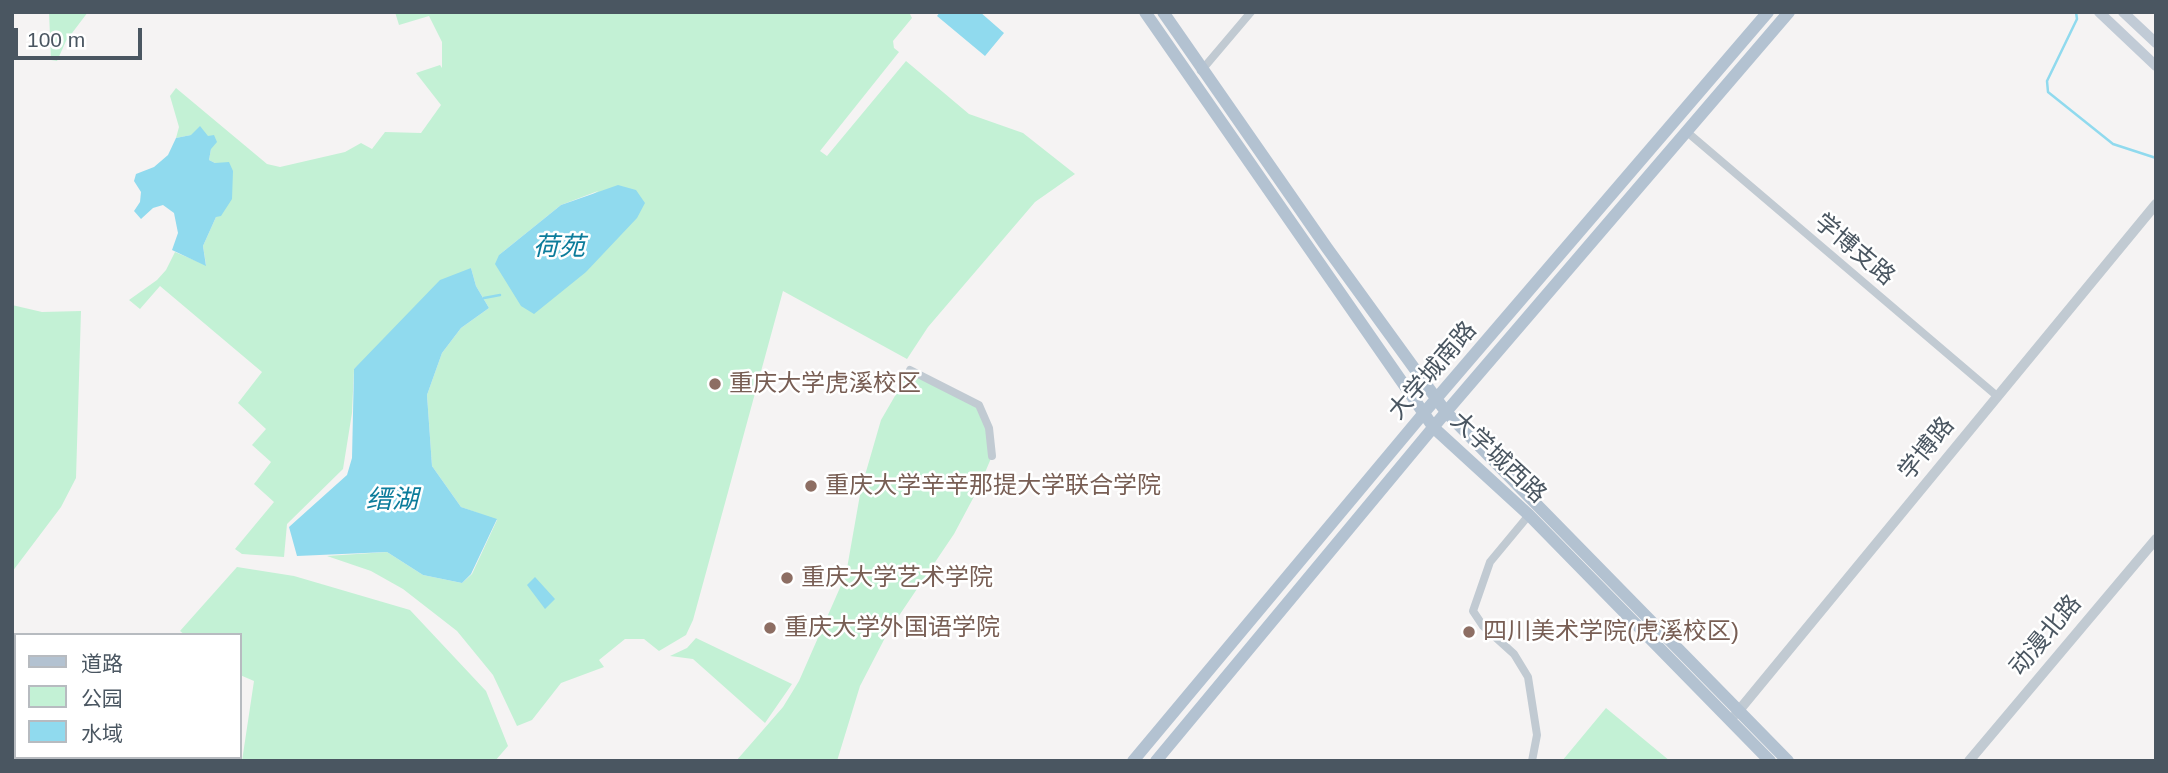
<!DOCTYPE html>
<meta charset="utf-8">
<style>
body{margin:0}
#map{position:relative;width:2168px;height:773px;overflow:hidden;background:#f5f3f3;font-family:Helvetica,"Noto Sans SC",sans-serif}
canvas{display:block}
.frame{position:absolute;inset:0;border:14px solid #4a5661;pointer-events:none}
.legend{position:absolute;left:14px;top:633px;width:228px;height:126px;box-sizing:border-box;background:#fff;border:2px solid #b7bbc0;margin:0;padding:9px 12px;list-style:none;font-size:21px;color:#4a5661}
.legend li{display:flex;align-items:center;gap:14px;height:35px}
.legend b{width:35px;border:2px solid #b7bbc0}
.scale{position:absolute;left:14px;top:28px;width:128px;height:32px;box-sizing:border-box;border:4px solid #4a5661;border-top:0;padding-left:9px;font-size:21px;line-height:24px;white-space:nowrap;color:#4a5661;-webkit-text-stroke:5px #fff;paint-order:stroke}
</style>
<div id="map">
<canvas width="2168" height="773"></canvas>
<div class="frame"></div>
<ul class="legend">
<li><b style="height:9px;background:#b3c2d1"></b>道路</li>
<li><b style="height:19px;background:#c3f1d5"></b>公园</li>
<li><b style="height:19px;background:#90daee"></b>水域</li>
</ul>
<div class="scale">100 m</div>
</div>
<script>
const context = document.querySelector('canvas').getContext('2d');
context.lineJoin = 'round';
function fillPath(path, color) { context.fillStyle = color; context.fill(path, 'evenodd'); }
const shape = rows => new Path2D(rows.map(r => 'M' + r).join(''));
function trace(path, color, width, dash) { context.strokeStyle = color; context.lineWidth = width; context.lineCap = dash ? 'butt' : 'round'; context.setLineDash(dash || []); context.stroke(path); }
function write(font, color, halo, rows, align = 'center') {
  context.font = font + ' Helvetica,"Noto Sans SC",sans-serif'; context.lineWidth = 5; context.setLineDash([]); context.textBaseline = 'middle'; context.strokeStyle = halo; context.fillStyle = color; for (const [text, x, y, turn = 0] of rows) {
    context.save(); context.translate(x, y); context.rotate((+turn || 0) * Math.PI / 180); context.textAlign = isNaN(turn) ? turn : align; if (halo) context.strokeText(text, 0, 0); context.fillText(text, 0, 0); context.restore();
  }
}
fillPath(shape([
 [49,12,88,12,66,41,57,61,51,60],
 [395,12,909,12,912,18,893,41,894,48,899,52,820,151,827,156,906,61,969,114,1023,133,1075,174,1035,202,928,327,907,359,783,291,693,620,686,635,659,651,644,639,625,639,599,660,604,667,561,683,532,720,517,726,493,675,457,631,403,589,371,571,327,556,387,552,423,575,462,583,472,574,497,520,461,507,432,466,427,395,442,353,461,328,489,308,476,286,471,268,354,369,352,413,343,469,287,524,284,557,242,554,235,549,274,502,254,484,271,462,252,445,266,429,238,403,262,372,160,286,140,309,129,300,157,280,166,270,175,252,206,265,203,246,216,217,215,163,209,160,211,149,208,136,191,135,176,138,179,127,170,96,176,88,267,164,280,167,345,152,361,143,372,149,385,132,421,133,441,105,416,73,440,65,442,68,442,42,429,16,399,25],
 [598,191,499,255,561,205],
 [12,305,42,312,81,311,76,478,61,507,12,572],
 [910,370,979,405,989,428,992,456,978,489,954,534,888,632,860,686,837,761,736,761,783,707,799,681,846,574,861,489,881,420],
 [237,567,294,576,410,610,486,691,508,746,495,761,242,761,254,681,240,675,240,635,185,635,180,631],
 [696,638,792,684,765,723,693,659,670,656,687,648],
 [1606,708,1670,761,1562,761]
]), '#c3f1d5');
fillPath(shape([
 [940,12,980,12,1004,33,985,56,937,16],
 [200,126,208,136,214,135,217,142,211,149,209,160,215,163,229,162,233,171,232,199,221,216,216,217,203,246,206,266,172,250,178,233,174,213,163,205,153,208,141,219,134,211,140,202,141,192,134,181,136,174,154,167,168,155,176,138,191,135],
 [618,185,636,190,645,203,637,218,586,272,534,314,521,306,495,264,499,255,561,205],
 [471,268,476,286,489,308,461,328,442,353,427,395,432,466,461,507,497,519,471,574,462,583,423,575,387,552,297,556,289,527,347,475,352,458,354,369,440,280],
 [535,577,555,599,545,609,527,585],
 [166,757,238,757,237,761,165,761]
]), '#90daee');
trace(shape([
 [2076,12,2077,19,2047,81,2048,92,2113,144,2156,158],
 [484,298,500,295]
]), '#90daee', 2.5);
trace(shape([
 [1201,71,1251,12],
 [1687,132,1997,396],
 [910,370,979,405,989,428,992,456],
 [1529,515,1490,562,1473,611,1483,626,1514,654,1528,677,1537,735,1532,761]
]), '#c1cad2', 8);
trace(shape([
 [1736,714,2156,204],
 [1969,761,2156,539]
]), '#c1cad2', 10);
trace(shape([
 [2099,12,2156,66],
 [2123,12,2156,43]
]), '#c1cbd6', 10);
trace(shape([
 [1145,12,1434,428,1529,515,1770,761],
 [1163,12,1327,248,1446,412,1788,761],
 [1133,761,1423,414,1768,12],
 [1156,761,1446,412,1789,12]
]), '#b3c2d1', 12);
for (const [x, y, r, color] of [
 [715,384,7,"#8d6e63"],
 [811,486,7,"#8d6e63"],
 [787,578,7,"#8d6e63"],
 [770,628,7,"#8d6e63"],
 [1469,632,7,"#8d6e63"]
]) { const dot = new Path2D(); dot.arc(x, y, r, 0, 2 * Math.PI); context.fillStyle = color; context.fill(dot); trace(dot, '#fff', 2.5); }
write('24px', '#4a5661', '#fff', [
 ["学博支路",1854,250,40],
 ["大学城南路",1433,371,-49],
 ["学博路",1927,449,-51],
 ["大学城西路",1498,458,43],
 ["动漫北路",2046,636,-50]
]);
write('24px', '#785e54', '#fff', [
 ["重庆大学虎溪校区",729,384],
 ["重庆大学辛辛那提大学联合学院",825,486],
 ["重庆大学艺术学院",801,578],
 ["重庆大学外国语学院",784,628],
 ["四川美术学院(虎溪校区)",1483,632]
], 'left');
write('italic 26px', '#0c7c9b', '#fff', [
 ["荷苑",559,248],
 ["缙湖",392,501]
]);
</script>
